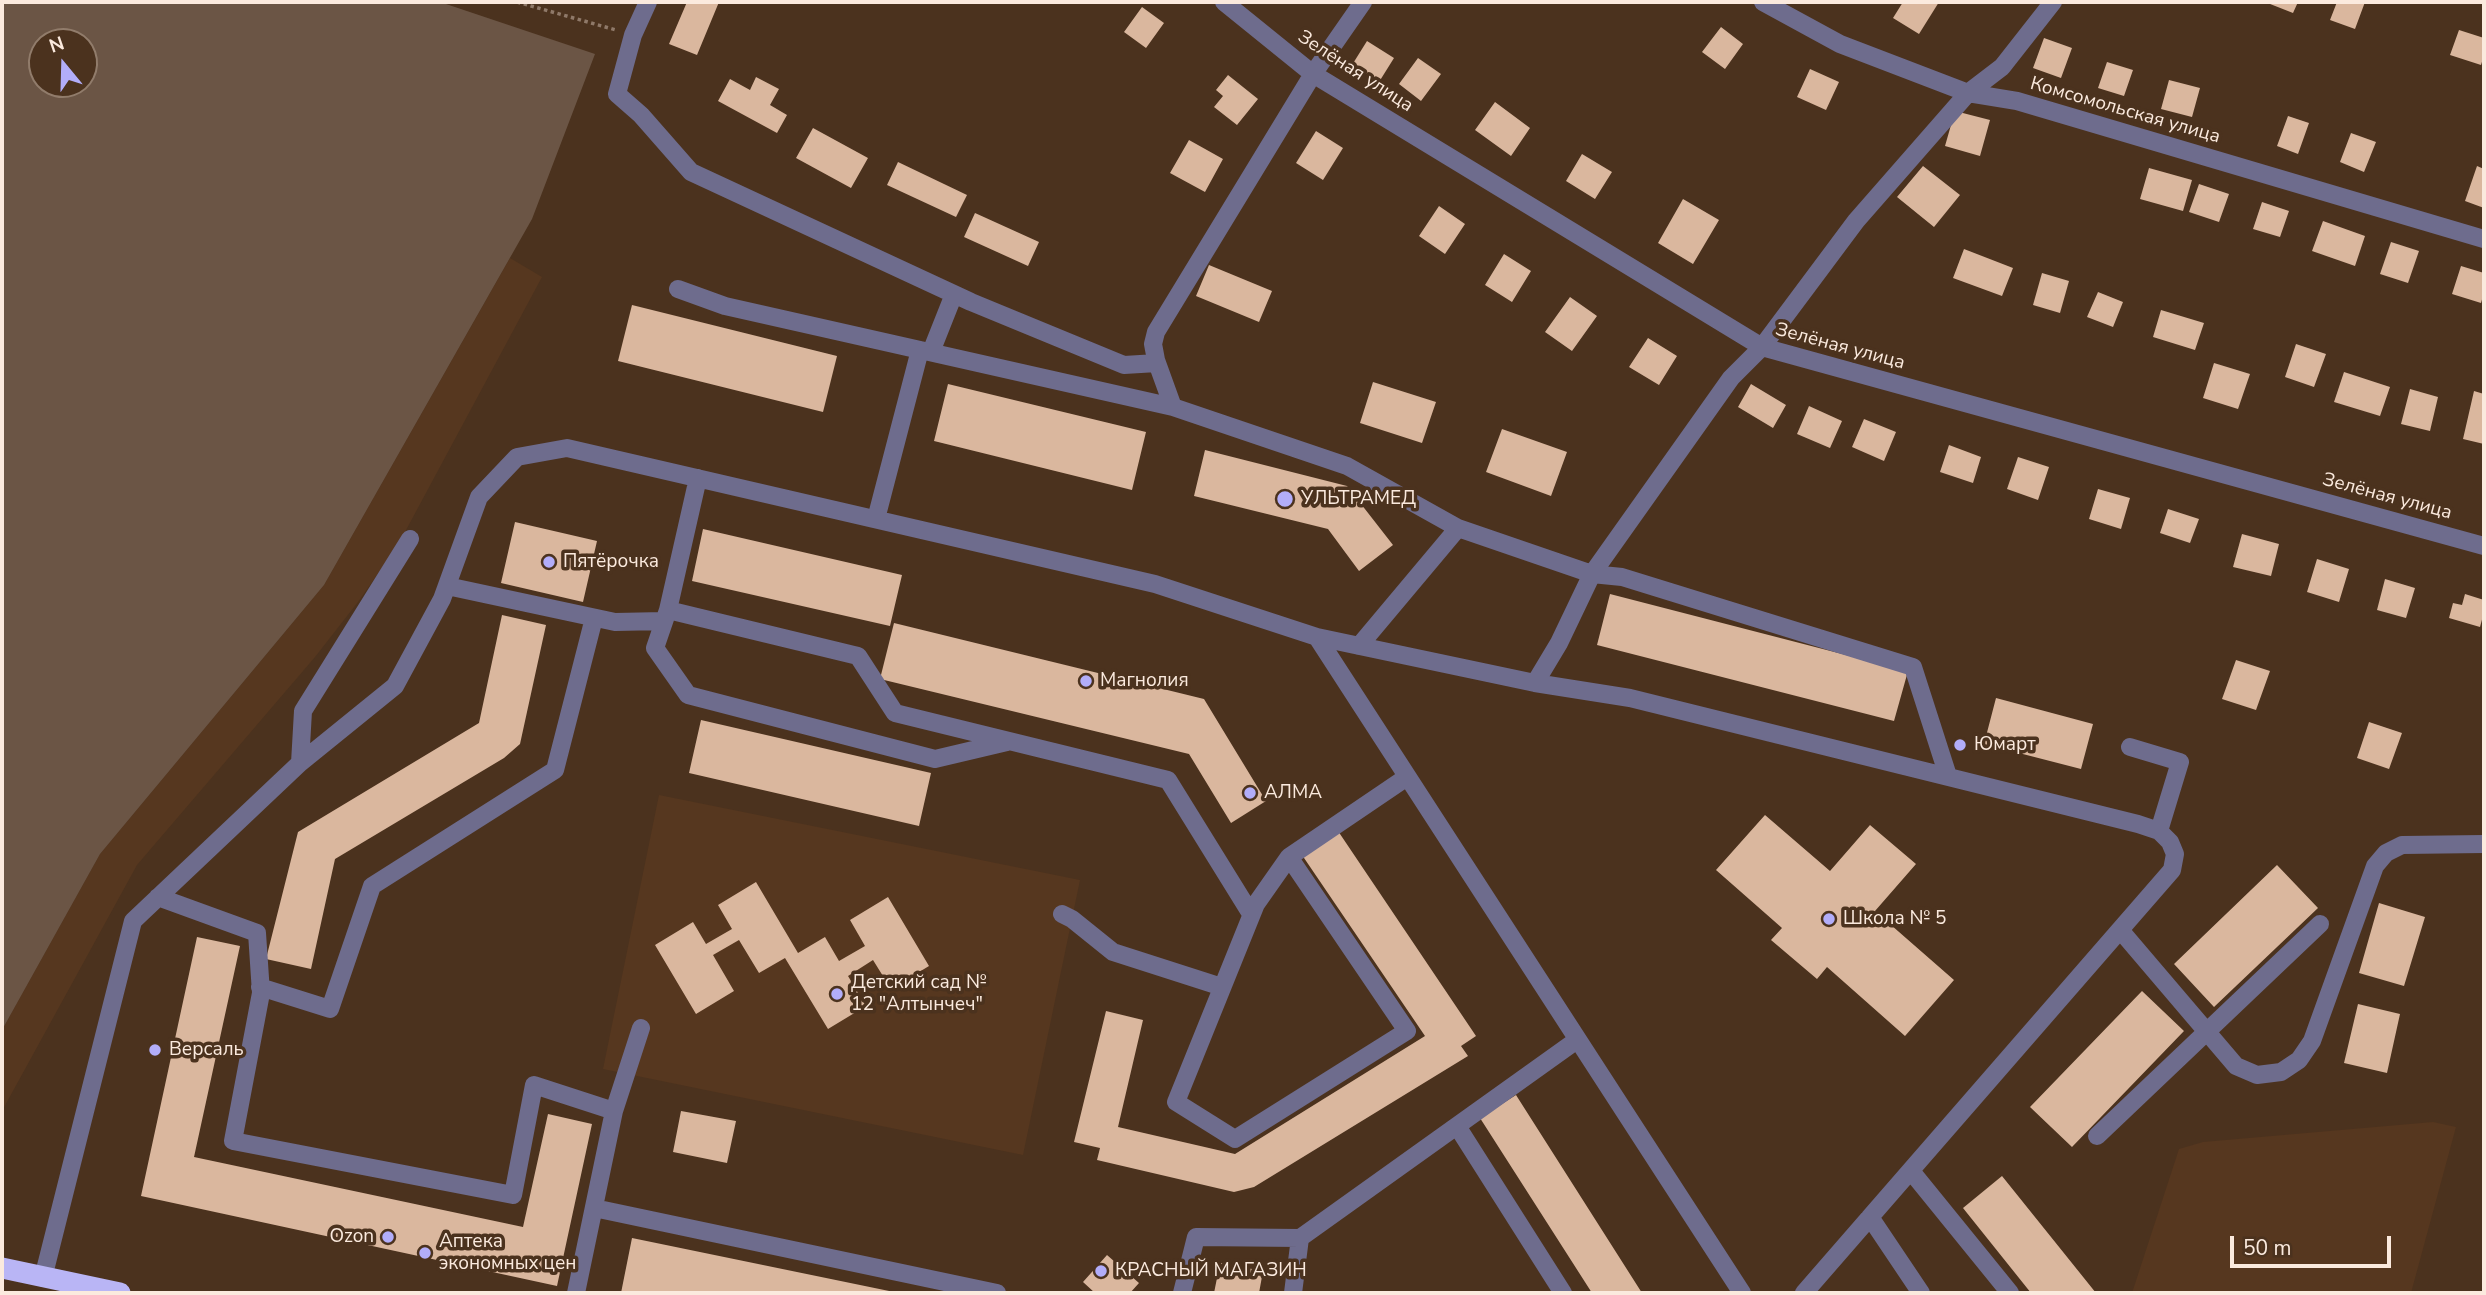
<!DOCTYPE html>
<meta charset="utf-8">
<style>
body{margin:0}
#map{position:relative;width:2486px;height:1295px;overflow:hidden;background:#4b321e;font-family:"Nunito Sans",sans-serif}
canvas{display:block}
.frame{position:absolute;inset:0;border:4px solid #fbeade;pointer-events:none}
.north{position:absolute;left:28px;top:28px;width:70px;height:70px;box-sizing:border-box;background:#4b321e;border:2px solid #917c6b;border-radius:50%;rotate:341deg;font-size:19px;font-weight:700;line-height:28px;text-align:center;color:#fbeade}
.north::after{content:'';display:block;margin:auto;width:24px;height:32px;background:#b2adf9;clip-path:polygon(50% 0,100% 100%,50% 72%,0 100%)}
.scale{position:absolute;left:2230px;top:1236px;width:161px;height:32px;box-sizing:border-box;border:4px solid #fbeade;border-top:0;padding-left:9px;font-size:21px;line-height:24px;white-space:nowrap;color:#fbeade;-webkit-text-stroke:5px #4b321e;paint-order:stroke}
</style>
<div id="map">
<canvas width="2486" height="1295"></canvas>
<div class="frame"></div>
<div class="north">N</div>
<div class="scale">50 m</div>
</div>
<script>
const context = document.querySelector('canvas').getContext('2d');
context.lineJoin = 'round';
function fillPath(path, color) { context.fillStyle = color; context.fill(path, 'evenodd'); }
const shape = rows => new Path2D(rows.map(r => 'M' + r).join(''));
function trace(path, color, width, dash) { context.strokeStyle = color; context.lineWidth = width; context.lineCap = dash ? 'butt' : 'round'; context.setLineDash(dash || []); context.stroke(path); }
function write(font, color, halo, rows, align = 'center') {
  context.font = font + ' "Nunito Sans",sans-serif'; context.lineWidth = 7; context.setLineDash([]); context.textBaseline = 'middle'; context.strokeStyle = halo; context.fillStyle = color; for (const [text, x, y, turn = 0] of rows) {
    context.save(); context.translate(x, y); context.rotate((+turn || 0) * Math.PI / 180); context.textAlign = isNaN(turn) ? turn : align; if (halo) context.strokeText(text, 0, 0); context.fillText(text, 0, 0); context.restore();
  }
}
fillPath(shape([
 [510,258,542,277,398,545,358,602,315,657,137,865,2,1111,2,1030,100,854,324,585],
 [659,795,1080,880,1023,1155,603,1069],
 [2433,1122,2456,1127,2411,1293,2132,1293,2179,1149,2203,1142]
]), '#56371f');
fillPath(shape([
 [2,2,440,2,595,54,532,219,324,585,100,854,2,1030],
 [42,42,84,42,84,84,42,84]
]), '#6b5545');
fillPath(shape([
 [687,2,719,2,697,55,669,44],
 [1903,2,1939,2,1919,34,1893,18],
 [2265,2,2298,2,2293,13],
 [2337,2,2365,2,2355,29,2330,20],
 [1142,7,1164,23,1146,48,1124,32],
 [1721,27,1743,44,1725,69,1702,52],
 [2459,30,2484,38,2484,55,2481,65,2450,55],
 [2044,38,2072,48,2061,78,2033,68],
 [1367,41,1394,58,1379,82,1352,65],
 [1418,58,1441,74,1421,101,1399,84],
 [2107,62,2133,70,2124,96,2098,88],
 [1810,69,1839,82,1826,110,1797,97],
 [1228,75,1258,99,1237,125,1214,107,1223,96,1216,90],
 [756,77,779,89,770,105,787,115,777,133,718,101,730,79,750,90],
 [2169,80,2200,88,2192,117,2161,109],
 [1495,102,1530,128,1511,156,1475,130],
 [1955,111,1990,120,1980,156,1945,146],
 [2288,116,2309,123,2298,154,2277,146],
 [813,128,868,158,851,188,796,158],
 [1316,131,1343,148,1323,180,1296,163],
 [2351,133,2376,142,2364,172,2340,162],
 [1189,140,1223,159,1205,192,1170,173],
 [1582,154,1612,172,1595,199,1566,181],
 [898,162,967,195,956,217,887,185],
 [1923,166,1960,195,1934,227,1897,197],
 [2477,166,2484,169,2484,208,2465,201],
 [2149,168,2192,180,2183,211,2140,199],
 [2199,184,2229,194,2219,222,2189,212],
 [1683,199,1719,220,1693,264,1658,243],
 [2262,202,2289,211,2280,237,2253,229],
 [1439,206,1465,224,1445,254,1419,236],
 [975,213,1039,242,1028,266,964,237],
 [2323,221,2365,236,2355,266,2312,251],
 [2391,242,2419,251,2408,283,2380,274],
 [1964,249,2013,268,2002,296,1953,278],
 [1504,254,1531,271,1512,302,1485,285],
 [1209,265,1272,291,1259,322,1196,296],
 [2461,266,2484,273,2484,292,2481,303,2452,294],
 [2042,273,2069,281,2060,313,2033,305],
 [2098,292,2123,302,2113,327,2087,317],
 [1570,297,1597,316,1572,351,1545,332],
 [632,305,837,356,823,412,618,361],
 [2161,310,2204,323,2195,350,2153,337],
 [1648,338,1677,356,1659,385,1629,367],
 [2296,344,2326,354,2314,387,2285,377],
 [2214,363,2250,374,2238,409,2203,398],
 [2344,372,2390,387,2380,416,2334,402],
 [1373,382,1436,402,1422,443,1360,423],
 [948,384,1146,432,1132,490,934,441],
 [1751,384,1786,405,1773,428,1738,407],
 [2410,389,2438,397,2430,431,2401,424],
 [2474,391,2484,394,2484,444,2463,439],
 [1809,406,1842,421,1830,448,1797,434],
 [1864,419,1896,432,1884,461,1852,447],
 [1502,429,1567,452,1551,496,1486,472],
 [1949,445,1981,457,1973,483,1940,472],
 [1205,450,1347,486,1393,545,1359,571,1328,529,1194,496],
 [2018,457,2049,467,2038,500,2007,489],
 [2098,489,2130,498,2121,529,2089,519],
 [2168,509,2199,519,2190,543,2160,533],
 [515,522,597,541,583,602,501,583],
 [703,529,902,575,890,626,692,581],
 [2242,534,2279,544,2271,576,2233,567],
 [2317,559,2349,569,2339,602,2307,592],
 [2385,579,2415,588,2406,618,2377,610],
 [1610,594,1908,671,1894,721,1597,645],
 [2465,594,2484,600,2484,612,2480,627,2449,618,2453,603,2462,605],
 [502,615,546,625,520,744,504,758,335,859,311,969,266,959,298,832,479,723],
 [894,623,1204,699,1266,801,1231,823,1189,754,880,679],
 [2236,660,2270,671,2256,710,2222,699],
 [1996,698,2093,724,2081,769,1984,744],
 [701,720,931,773,919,826,689,773],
 [2369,722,2402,733,2389,769,2357,758],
 [1765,815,1830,871,1870,825,1916,864,1875,911,1954,980,1905,1036,1827,967,1817,979,1771,940,1782,928,1716,870],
 [1338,831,1476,1036,1461,1046,1468,1056,1254,1187,1234,1192,1097,1160,1100,1148,1074,1142,1106,1011,1143,1020,1118,1127,1235,1154,1425,1036,1302,855],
 [2277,865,2318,908,2214,1007,2174,964],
 [756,882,798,953,825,937,839,961,865,946,850,920,888,897,929,966,891,989,873,960,848,976,866,1006,828,1029,785,958,759,973,739,940,713,955,734,991,696,1014,655,945,693,922,706,944,732,929,718,905],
 [2379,903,2425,917,2404,986,2359,973],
 [197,937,240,946,194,1157,523,1227,548,1114,592,1124,557,1286,141,1196],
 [2142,991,2184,1031,2072,1147,2030,1107],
 [2358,1004,2400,1014,2387,1073,2344,1063],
 [1516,1095,1642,1293,1592,1293,1480,1118],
 [681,1111,736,1121,727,1163,673,1152],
 [2002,1176,2096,1293,2031,1293,1963,1208],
 [632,1238,894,1292,893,1293,621,1293],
 [1107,1255,1139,1283,1130,1293,1095,1293,1083,1282],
 [1220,1263,1263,1271,1259,1293,1214,1293]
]), '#dab79e');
trace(shape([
 [517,2,616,30]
]), '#8f7969', 3.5, [3.5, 3.5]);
trace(shape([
 [648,2,633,35,617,94,641,115,691,172,971,302,1124,365,1157,363],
 [1224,2,1313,74,1762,347,2484,546],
 [1363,2,1313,74,1156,332,1153,344,1156,360,1173,407,1347,466,1458,528,1592,574,1622,577,1913,667,1948,776],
 [1763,2,1840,44,1968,93,2017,101,2484,239],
 [678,289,725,306,1173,407],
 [931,352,954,294],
 [698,478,668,610,858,656,895,713,1168,780,1251,914],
 [876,519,920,350],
 [447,586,615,622,664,621],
 [668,610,655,648,688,695,935,759,1007,742],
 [1317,637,1535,683,1559,643,1592,574,1731,378,1762,347,1856,221,1968,93,2002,67,2053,2],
 [1359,646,1458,528],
 [1535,683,1630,698,2138,824,2159,831,2170,842,2175,854,2172,870,1804,1293],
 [2130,747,2180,762,2159,831],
 [300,763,303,711,410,539],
 [1289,857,1256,904,1176,1102,1235,1139,1407,1031,1289,857,1407,777],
 [158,897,257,933,261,993,233,1141,513,1195,534,1085,614,1111,576,1293],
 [1062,914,1072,919,1113,952,1222,987],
 [2121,931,2236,1066,2257,1075,2281,1072,2299,1060,2312,1041,2375,866,2386,853,2402,845,2484,844],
 [260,987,330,1009,372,886,555,770,594,618],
 [614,1111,641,1028],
 [1457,1126,1563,1293],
 [2097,1136,2320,924],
 [1911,1171,2010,1293],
 [594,1208,997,1293],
 [1870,1217,1921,1293],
 [43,1278,133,921,300,763,395,686,442,599,479,497,517,457,567,448,1155,584,1317,637,1742,1293],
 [1182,1293,1196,1237,1300,1238,1577,1040],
 [1293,1293,1300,1238]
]), '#6e6c8d', 18);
trace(shape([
 [2,1268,120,1293]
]), '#b9b5f5', 21);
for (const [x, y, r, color] of [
 [1285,499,9,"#b2adf9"],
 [549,562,7,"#b2adf9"],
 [1086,681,7,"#b2adf9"],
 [1960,745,7,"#b2adf9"],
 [1250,793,7,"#b2adf9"],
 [1829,919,7,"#b2adf9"],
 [837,994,7,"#b2adf9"],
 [155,1050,7,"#b2adf9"],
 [388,1237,7,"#b2adf9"],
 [425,1253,7,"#b2adf9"],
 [1101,1271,7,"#b2adf9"]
]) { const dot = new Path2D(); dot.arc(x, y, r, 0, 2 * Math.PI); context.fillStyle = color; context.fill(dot); trace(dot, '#4b321e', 2.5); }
write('19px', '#fbeade', '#4b321e', [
 ["Зелёная улица",1355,72,33],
 ["Комсомольская улица",2125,111,16],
 ["Зелёная улица",1840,347,15],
 ["Зелёная улица",2387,497,15]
]);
write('19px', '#fbeade', '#4b321e', [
 ["УЛЬТРАМЕД",1301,499],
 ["Пятёрочка",563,562],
 ["Магнолия",1100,681],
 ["Юмарт",1974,745],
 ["АЛМА",1264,793],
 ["Школа № 5",1843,919],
 ["Детский сад №",851,983],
 ["12 \"Алтынчеч\"",851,1005],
 ["Версаль",169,1050],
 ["Ozon",374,1237,"right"],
 ["Аптека",439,1242],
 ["экономных цен",439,1264],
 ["КРАСНЫЙ МАГАЗИН",1115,1271]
], 'left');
</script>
